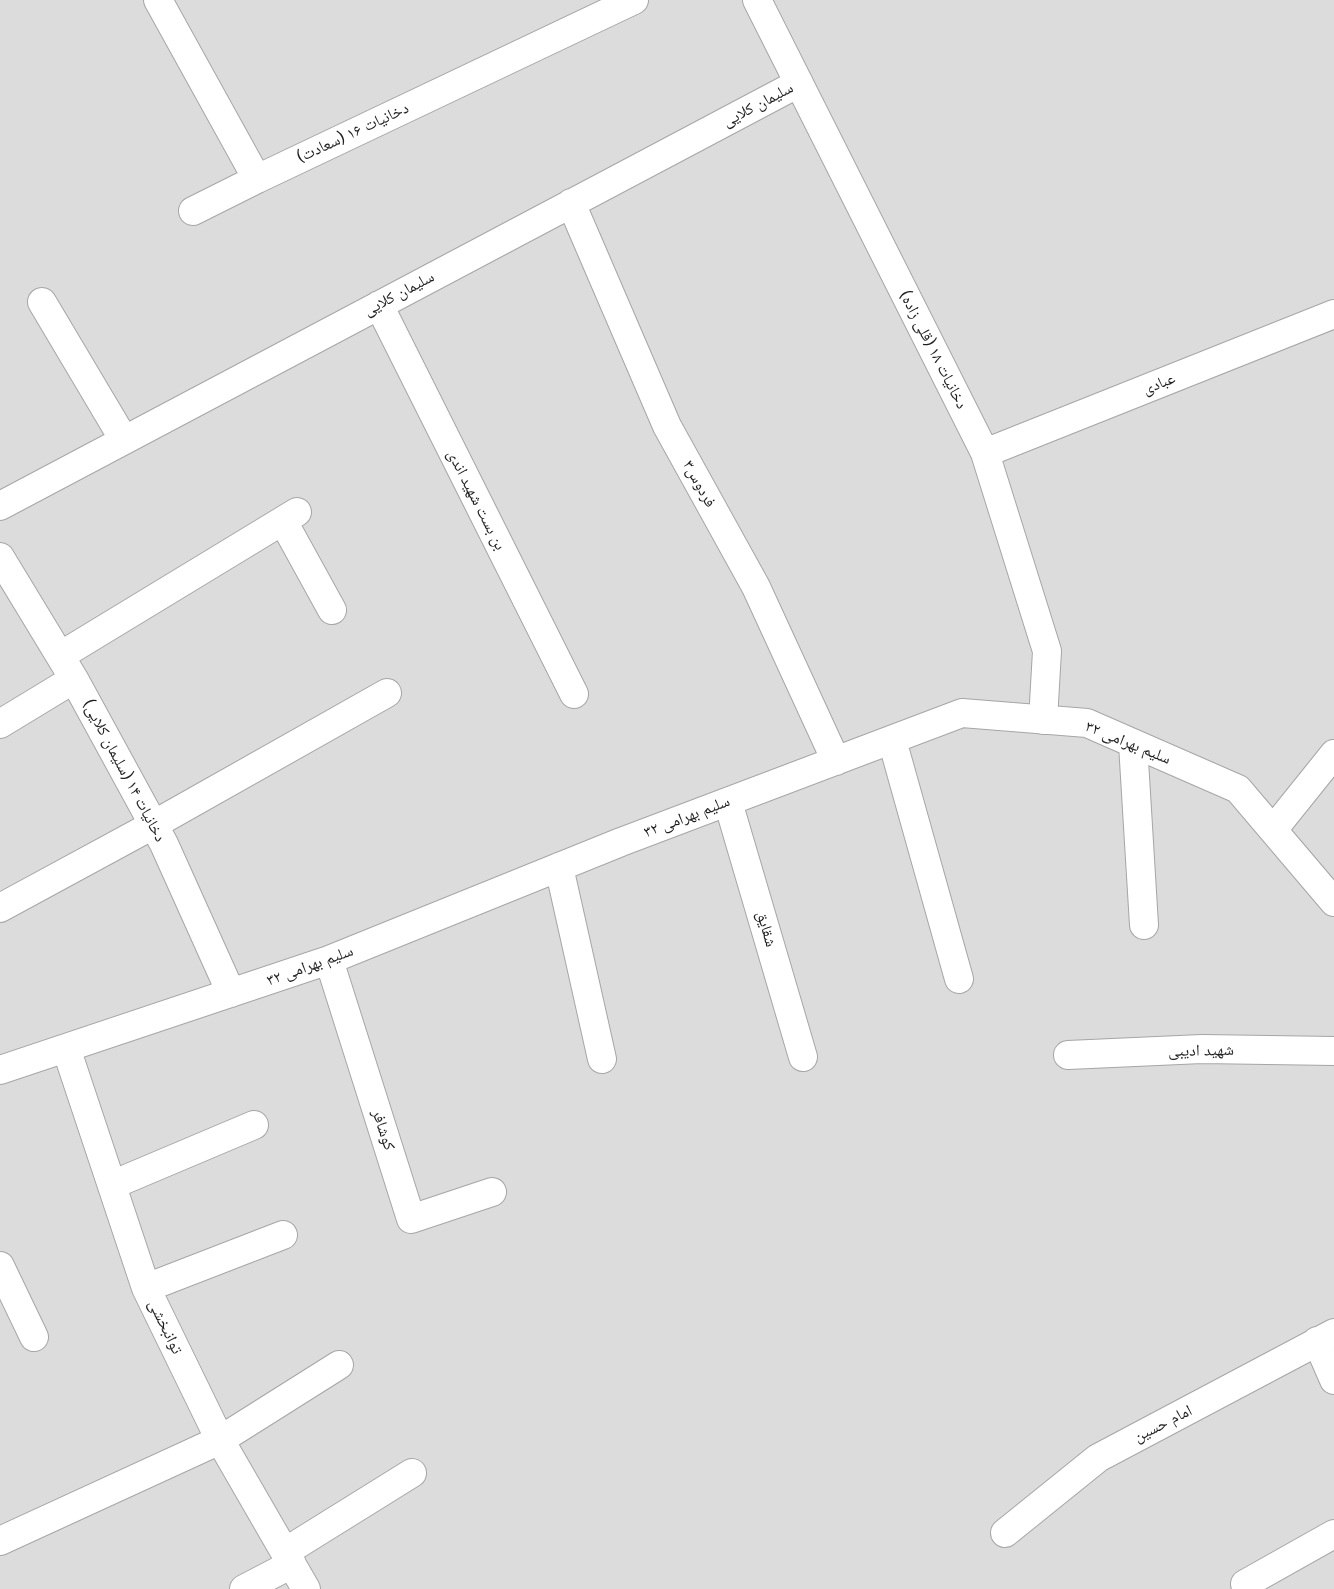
<!DOCTYPE html>
<meta charset="utf-8">
<style>
body{margin:0}
canvas{display:block;background:#f0ebe4}
</style>
<canvas width="1334" height="1589"></canvas>
<script>
const context = document.querySelector('canvas').getContext('2d');
context.lineJoin = 'round';
function fillPath(path, color) { context.fillStyle = color; context.fill(path, 'evenodd'); }
const shape = rows => new Path2D(rows.map(r => 'M' + r).join(''));
function trace(path, color, width, dash) { context.strokeStyle = color; context.lineWidth = width; context.lineCap = dash ? 'butt' : 'round'; context.setLineDash(dash || []); context.stroke(path); }
function write(font, color, halo, rows, align = 'center') {
  context.font = font + ' "Fira Sans","Noto Naskh Arabic",sans-serif'; context.lineWidth = 4.5; context.setLineDash([]); context.textBaseline = 'middle'; context.strokeStyle = halo; context.fillStyle = color; for (const [text, x, y, turn = 0] of rows) {
    context.save(); context.translate(x, y); context.rotate((+turn || 0) * Math.PI / 180); context.textAlign = isNaN(turn) ? turn : align; if (halo) context.strokeText(text, 0, 0); context.fillText(text, 0, 0); context.restore();
  }
}
fillPath(shape([
 [0,0,1334,0,1334,1589,0,1589]
]), '#dddcdc');
const minor = shape([
 [158,0,257,179,634,0],
 [757,0,985,453,1047,651,1043,720],
 [571,203,667,426,756,587,836,761],
 [193,211,257,179],
 [42,302,124,440],
 [379,305,574,694],
 [985,453,1334,314],
 [0,506,799,83],
 [283,521,332,610],
 [0,557,74,679,164,844,231,993],
 [60,656,297,512],
 [0,724,74,679],
 [892,740,959,979],
 [1133,744,1144,925],
 [728,802,803,1057],
 [1273,830,1334,754],
 [559,867,602,1059],
 [0,908,153,825,387,693],
 [329,960,411,1219,492,1192],
 [66,1048,146,1288,220,1440,306,1589],
 [1068,1055,1202,1049,1334,1051],
 [0,1070,329,960,621,842,962,713,1087,723,1238,789,1334,902],
 [112,1185,254,1125],
 [0,1266,34,1337],
 [146,1288,283,1235],
 [1317,1341,1334,1380],
 [1005,1533,1098,1458,1334,1333],
 [0,1541,220,1440,339,1365],
 [285,1552,412,1473],
 [1245,1584,1334,1534],
 [244,1589,292,1564]
]);
trace(minor, '#a6a6a6', 30);
trace(minor, '#fff', 28);
write('16px', '#1f1f1f', '#fff', [
 ["سلیمان کلایی",758,105,-28],
 ["دخانیات ۱۶ (سعادت)",353,133,-25],
 ["سلیمان کلایی",399,294,-28],
 ["دخانیات ۱۸ (قلی زاده)",933,350,63],
 ["عبادی",1159,384,-22],
 ["فردوس۳",699,484,61],
 ["بن بست شهید اندی",476,500,63],
 ["سلیم بهرامی ۳۲",1128,743,22],
 ["دخانیات ۱۴ (سلیمان کلایی)",124,771,62],
 ["سلیم بهرامی ۳۲",687,817,-21],
 ["شقایق",766,929,74],
 ["سلیم بهرامی ۳۲",310,966,-20],
 ["شهید ادیبی",1201,1051,-1],
 ["کوشافر",383,1130,72],
 ["توانبخشی",165,1327,64],
 ["امام حسین",1163,1424,-27]
]);
</script>
